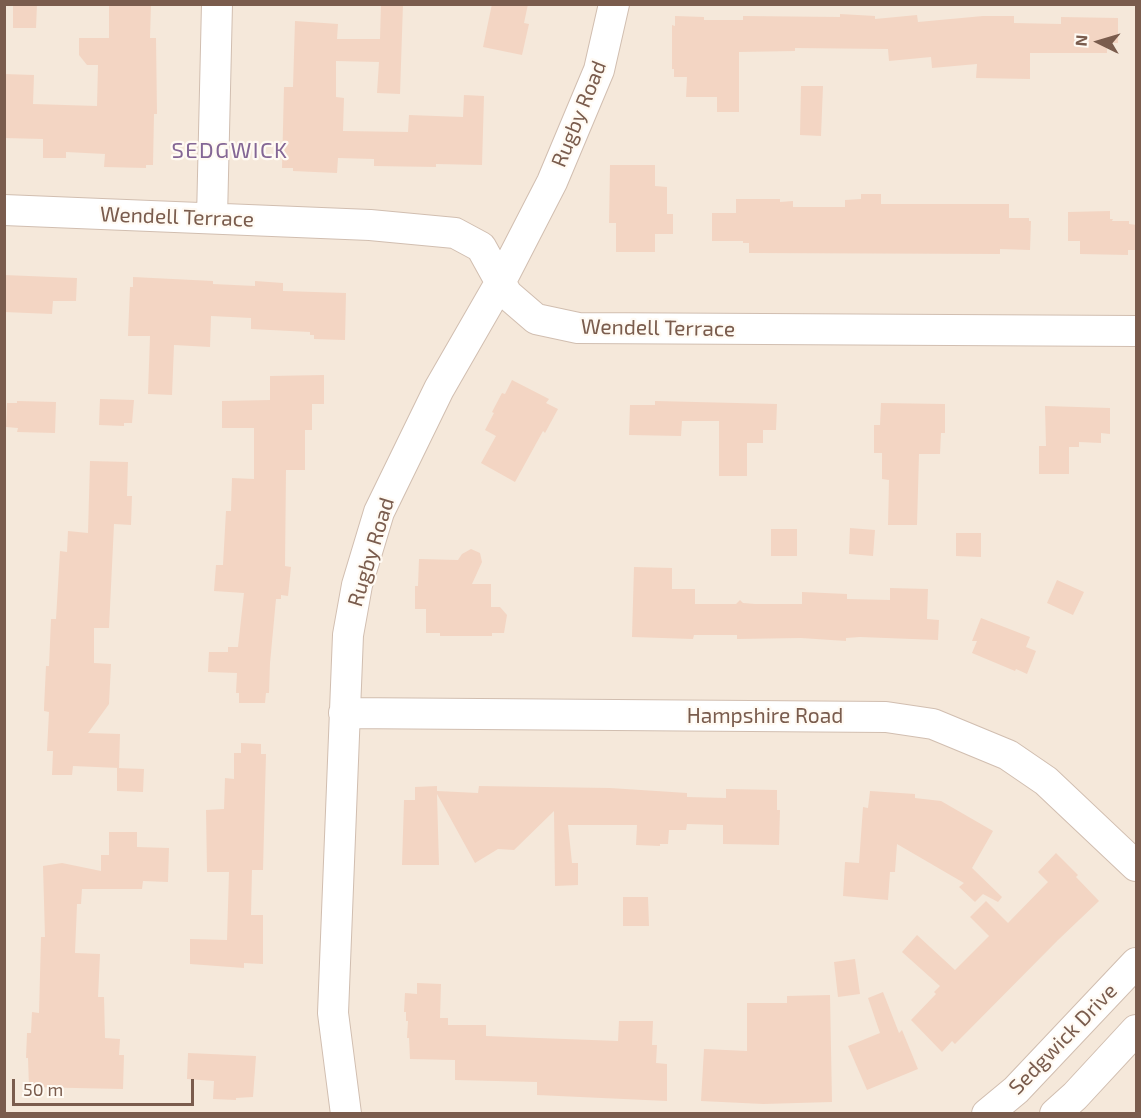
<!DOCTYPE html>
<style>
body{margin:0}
#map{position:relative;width:1141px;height:1118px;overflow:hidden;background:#fdf6ec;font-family:"Exo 2",sans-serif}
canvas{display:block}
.frame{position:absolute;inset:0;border:6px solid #7a5c4d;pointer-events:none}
.north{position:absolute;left:1069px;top:12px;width:60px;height:60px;-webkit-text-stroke:4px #fffaf3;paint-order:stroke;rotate:275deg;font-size:16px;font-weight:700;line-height:24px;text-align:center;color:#7a5c4d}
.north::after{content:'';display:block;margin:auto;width:21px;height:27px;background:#7a5c4d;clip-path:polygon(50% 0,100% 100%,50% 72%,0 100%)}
.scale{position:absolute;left:12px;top:1079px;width:182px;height:27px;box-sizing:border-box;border:3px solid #7a5c4d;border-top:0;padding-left:8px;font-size:18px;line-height:21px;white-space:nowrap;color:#7a5c4d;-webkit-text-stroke:4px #fffaf3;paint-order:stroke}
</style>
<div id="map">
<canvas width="1141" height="1118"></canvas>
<div class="frame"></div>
<div class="north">N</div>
<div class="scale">50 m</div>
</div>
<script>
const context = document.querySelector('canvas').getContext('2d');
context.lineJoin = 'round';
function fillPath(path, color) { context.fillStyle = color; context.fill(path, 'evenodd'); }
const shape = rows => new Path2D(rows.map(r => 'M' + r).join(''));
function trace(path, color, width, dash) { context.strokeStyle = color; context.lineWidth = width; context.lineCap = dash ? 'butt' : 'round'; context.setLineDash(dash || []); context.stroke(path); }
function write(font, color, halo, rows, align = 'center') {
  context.font = font + ' "Exo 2",sans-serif'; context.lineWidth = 4.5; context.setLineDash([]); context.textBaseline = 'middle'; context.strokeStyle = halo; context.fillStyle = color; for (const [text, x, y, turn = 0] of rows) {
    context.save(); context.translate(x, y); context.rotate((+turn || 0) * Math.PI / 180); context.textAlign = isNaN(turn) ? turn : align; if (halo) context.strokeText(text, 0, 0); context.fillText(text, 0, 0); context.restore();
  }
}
fillPath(shape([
 [5,5,1136,5,1136,1113,5,1113]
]), '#f5e8da');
fillPath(shape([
 [13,4,37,4,36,28,13,28],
 [109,4,151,4,150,38,156,38,157,114,154,114,153,165,146,165,146,168,104,167,105,154,66,152,66,158,43,158,43,139,4,138,4,74,34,75,33,104,97,106,98,65,87,65,79,55,79,38,109,38],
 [381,4,403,4,400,94,377,93,379,62,336,61,336,97,344,98,343,131,408,132,409,115,463,117,464,95,484,96,482,165,436,164,436,167,374,166,374,159,338,158,337,173,293,171,293,168,282,168,284,87,293,87,295,21,338,24,337,39,380,39],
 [492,4,528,4,524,23,529,24,522,55,483,47],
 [840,14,875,16,875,19,917,15,918,22,983,16,1014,16,1014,23,1061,24,1061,17,1118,18,1118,43,1107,43,1107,53,1030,53,1030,79,976,78,977,64,932,68,931,57,889,61,888,49,795,48,795,51,739,52,739,112,717,112,717,97,686,97,687,77,674,77,674,69,672,69,672,25,675,26,675,16,704,17,704,20,743,20,743,16,840,17],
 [801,86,823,86,821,136,800,135],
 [610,165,655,165,655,186,667,187,667,214,673,214,673,234,655,234,655,252,616,252,616,223,609,223],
 [861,194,881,194,881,204,1009,204,1009,218,1029,218,1029,221,1031,221,1030,250,1000,249,1000,254,749,253,749,243,743,243,743,241,712,241,712,213,736,213,736,199,780,199,780,202,793,201,793,207,845,207,845,200,861,199],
 [1110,211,1110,219,1113,219,1112,221,1129,221,1129,224,1137,225,1137,250,1128,250,1128,255,1080,254,1080,241,1068,241,1068,212],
 [4,275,77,278,76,301,53,301,52,314,4,312],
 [133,277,213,281,213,284,255,286,255,281,283,283,283,291,346,293,345,340,314,339,314,335,310,335,310,332,251,329,251,318,211,316,210,347,174,345,172,395,148,394,150,336,128,336,130,287,133,287],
 [324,375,324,404,312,404,312,430,305,430,305,470,286,470,285,566,291,567,288,596,281,595,281,599,276,599,270,663,269,693,266,693,265,703,239,703,239,693,236,693,237,673,208,672,209,652,228,652,228,647,238,647,244,593,214,591,216,565,223,565,226,511,231,511,232,478,254,479,254,428,222,428,222,401,270,400,270,376],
 [512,380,549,399,546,403,558,409,545,433,543,431,515,482,481,463,496,436,485,430,494,413,492,412,502,393,505,394],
 [100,399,134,400,132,423,124,423,124,426,99,425],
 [17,401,56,402,55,433,17,432,18,428,6,427,7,403,17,403],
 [655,401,777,404,776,430,763,430,763,443,747,443,747,476,719,476,719,421,682,421,681,436,629,435,630,405,655,405],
 [881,403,945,404,945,433,941,433,940,454,919,454,917,525,888,525,889,480,882,479,882,453,874,453,874,425,880,425],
 [1045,406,1110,408,1110,434,1101,433,1101,443,1079,442,1079,447,1069,447,1069,474,1039,474,1039,446,1046,446],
 [90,461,128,462,127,496,132,496,131,525,114,524,109,628,94,628,94,663,111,664,109,704,88,733,120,734,119,768,73,766,72,775,52,775,53,751,47,751,49,712,44,711,44,708,46,666,49,666,51,619,56,619,60,551,67,552,68,531,88,533],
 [850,528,875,530,873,556,849,554],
 [771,529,797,529,797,556,771,556],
 [956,533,981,533,981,557,956,556],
 [471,549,480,553,482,562,472,584,491,584,491,607,500,607,507,615,504,633,492,633,492,636,440,636,440,633,426,633,426,609,415,609,415,586,418,586,419,559,458,560,462,554],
 [634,567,672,568,672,589,695,589,695,604,736,604,740,600,743,603,755,604,802,604,802,592,847,594,847,599,890,600,890,588,928,589,927,619,939,620,938,640,860,637,846,638,846,641,801,638,737,639,737,635,694,635,693,639,632,637],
 [1057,580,1084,592,1073,615,1047,603],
 [981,618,1030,637,1026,647,1036,651,1027,674,1016,669,1015,671,972,653,977,641,972,641],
 [241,743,261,744,261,754,266,754,263,870,252,870,251,915,263,915,263,964,244,963,244,968,190,964,190,939,227,940,229,872,207,872,206,810,224,809,225,778,234,779,234,753,241,753],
 [117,768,144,769,143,792,117,791],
 [437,786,437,791,478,793,479,786,610,788,687,793,687,797,726,798,726,789,777,790,777,810,780,810,779,845,723,844,723,825,687,824,686,830,669,830,668,844,660,844,660,846,636,845,637,825,568,825,572,863,578,863,578,885,555,886,554,811,514,850,498,849,475,863,437,794,439,865,402,865,404,800,415,800,415,787],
 [870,791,915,794,915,798,941,801,993,831,972,868,1002,897,998,902,983,894,975,902,959,887,964,883,897,844,895,872,890,872,888,900,843,896,845,862,859,863,863,807,868,808],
 [109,832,137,832,137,847,169,848,168,882,143,881,142,889,82,889,81,904,77,904,75,953,100,954,98,997,104,997,105,1038,120,1039,119,1055,124,1055,123,1089,29,1087,28,1058,26,1058,27,1033,31,1033,32,1012,39,1013,41,937,45,937,43,866,62,863,101,871,101,855,109,855],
 [1056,853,1078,875,1076,877,1099,901,1058,940,955,1044,952,1041,942,1052,911,1020,936,994,934,992,940,986,902,952,917,935,955,970,989,936,970,917,986,901,1008,923,1048,882,1038,872],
 [623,897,648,897,649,926,623,926],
 [855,959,860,994,838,997,834,962],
 [417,983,441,984,440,1018,448,1018,448,1025,486,1025,486,1036,618,1041,619,1021,653,1021,652,1045,657,1045,656,1063,667,1064,667,1101,537,1095,537,1082,455,1080,455,1060,410,1059,409,1038,407,1038,408,1021,406,1021,406,1012,404,1012,405,993,417,994],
 [883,992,899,1033,902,1030,918,1069,867,1090,848,1046,880,1033,868,998],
 [830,995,832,1102,763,1104,701,1101,704,1049,747,1051,747,1003,787,1003,787,996],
 [188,1053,256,1056,253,1097,236,1098,236,1100,213,1099,214,1081,187,1079]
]), '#f3d5c3');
const minor = shape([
 [4,210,370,225,455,233,481,247,507,294,536,319,578,328,1136,331],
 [212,218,217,4],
 [344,713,886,717,933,724,1008,755,1046,781,1136,866],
 [346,1114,333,1013,348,635,357,585,379,512,439,389,500,283,552,182,599,70,614,4],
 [987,1114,1016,1090,1136,963],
 [1055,1114,1075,1096,1136,1030]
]);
trace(minor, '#d1beb0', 32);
trace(minor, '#fff', 30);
write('21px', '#7a5c4d', '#fffaf3', [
 ["Rugby Road",579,114,-68],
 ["Wendell Terrace",177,217,2],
 ["Wendell Terrace",658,328,1],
 ["Rugby Road",371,552,-73],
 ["Hampshire Road",765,716],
 ["Sedgwick Drive",1063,1039,-46]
]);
context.letterSpacing = '1.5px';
write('22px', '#846695', '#fffaf3', [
 ["SEDGWICK",230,151]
]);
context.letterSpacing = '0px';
</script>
